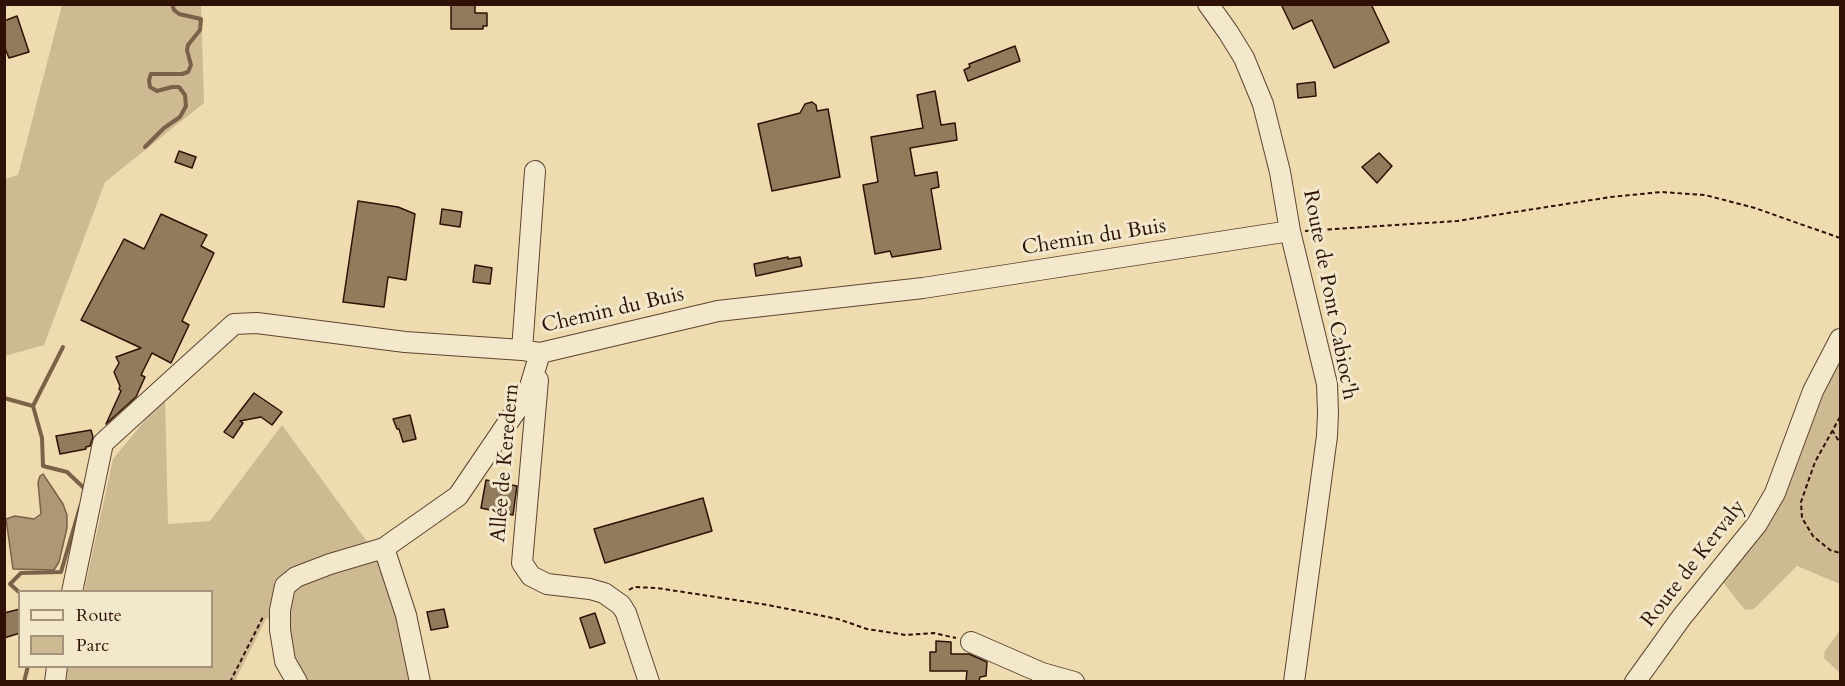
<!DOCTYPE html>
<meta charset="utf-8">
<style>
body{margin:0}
#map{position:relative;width:1845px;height:686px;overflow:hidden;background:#eedcb0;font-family:Cardo,serif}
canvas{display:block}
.frame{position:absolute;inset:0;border:6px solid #2e1102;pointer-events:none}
.legend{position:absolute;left:18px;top:590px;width:195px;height:78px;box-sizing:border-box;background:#f4e8cc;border:2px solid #a5927b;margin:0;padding:8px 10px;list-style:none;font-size:18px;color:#2e1102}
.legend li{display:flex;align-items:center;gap:12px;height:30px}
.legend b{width:30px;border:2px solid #a5927b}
</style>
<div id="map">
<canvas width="1845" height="686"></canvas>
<div class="frame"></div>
<ul class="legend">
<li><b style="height:8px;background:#f4e8cc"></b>Route</li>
<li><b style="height:16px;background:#cdb992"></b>Parc</li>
</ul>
</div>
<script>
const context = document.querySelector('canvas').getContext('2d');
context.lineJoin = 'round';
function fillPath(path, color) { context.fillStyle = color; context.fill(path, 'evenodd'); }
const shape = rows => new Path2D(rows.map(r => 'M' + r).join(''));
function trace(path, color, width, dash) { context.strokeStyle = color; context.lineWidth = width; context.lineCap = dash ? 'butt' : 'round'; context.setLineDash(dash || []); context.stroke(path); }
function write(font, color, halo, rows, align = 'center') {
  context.font = font + ' Cardo,serif'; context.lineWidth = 6; context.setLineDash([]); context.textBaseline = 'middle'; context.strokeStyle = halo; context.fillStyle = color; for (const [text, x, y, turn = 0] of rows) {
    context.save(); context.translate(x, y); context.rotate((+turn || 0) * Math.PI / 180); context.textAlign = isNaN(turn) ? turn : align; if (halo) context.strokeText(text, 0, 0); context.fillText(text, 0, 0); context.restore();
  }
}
fillPath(shape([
 [62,5,201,5,204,103,105,182,44,345,5,356,5,179,18,175],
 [1840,354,1840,584,1797,566,1754,609,1745,610,1722,581],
 [165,396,168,524,210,521,282,425,403,591,422,681,303,681,267,617,235,681,64,682,67,667,212,666,212,592,84,591,113,459],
 [1840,630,1840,673,1824,658,1825,651]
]), '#cdb992');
const water = shape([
 [43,474,63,504,67,515,67,528,59,562,54,570,13,569,6,519,15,516,34,519,41,514,38,483,40,476,43,474]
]);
fillPath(water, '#ad9775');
trace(water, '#7a6147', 1.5);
trace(shape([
 [145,147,164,128,180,117,186,106,185,95,179,87,172,87,157,91,150,87,149,80,151,74,182,74,188,72,191,65,187,50,188,45,200,30,201,19,179,14,174,10,172,4],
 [63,347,33,406,42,438,43,466,67,472,85,489,85,491],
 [4,398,33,406],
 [20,593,10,584,21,573,61,572,80,507],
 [24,682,28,666]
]), '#7a6147', 4);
const building = shape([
 [451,4,475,5,475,13,487,13,487,26,483,26,483,29,451,29,451,4],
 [1281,4,1371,4,1389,42,1334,68,1312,20,1293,29,1281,4],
 [17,16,29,52,9,58,4,46,4,21,17,16],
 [1015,46,1020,61,968,81,964,70,970,67,969,64,1015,46],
 [1315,82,1316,96,1298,98,1297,84,1315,82],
 [935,91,941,125,955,123,957,140,910,148,915,176,937,172,939,187,931,189,941,249,892,257,890,251,875,254,863,185,878,182,871,137,923,128,917,95,935,91],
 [812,102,816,105,817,111,828,109,840,177,772,191,758,124,800,113,805,104,812,102],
 [179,151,196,157,192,168,175,162,179,151],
 [1379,153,1392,166,1377,183,1362,167,1379,153],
 [358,201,398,207,415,214,406,280,388,277,384,307,343,302,358,201],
 [442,209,462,212,460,227,440,224,442,209],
 [161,214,207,235,201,246,214,253,182,321,189,325,171,363,152,353,141,375,145,377,136,397,106,424,121,391,119,389,120,386,114,372,119,363,116,357,141,348,81,320,124,239,144,249,161,214],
 [788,257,788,259,800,257,802,266,756,276,754,264,788,257],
 [475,265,492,268,490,284,473,282,475,265],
 [254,393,282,412,272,425,261,417,240,421,243,423,233,438,224,432,254,393],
 [410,415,416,439,403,442,399,429,397,429,393,419,410,415],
 [91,430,93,437,90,446,86,447,86,449,60,454,56,436,91,430],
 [486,480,517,486,513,515,481,508,486,480],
 [703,498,712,531,605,563,594,529,703,498],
 [20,609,20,633,4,638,4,613,20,609],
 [444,609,448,627,431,630,427,612,444,609],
 [595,613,605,643,590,648,580,618,595,613],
 [936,641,951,642,951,654,969,654,987,662,986,676,980,677,979,681,966,681,967,671,930,671,930,652,936,652,936,641]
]);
fillPath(building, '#927b5c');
trace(building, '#2e1102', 1.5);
const minor = shape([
 [1208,4,1228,32,1244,58,1263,104,1280,172,1290,231,1327,384,1328,413,1327,436,1294,682],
 [522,350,535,171],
 [538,380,522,563,531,576,547,584,590,589,604,593,621,605,626,613,649,682],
 [384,548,406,615,420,682],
 [72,592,103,443,234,324,257,323,405,342,522,350,540,353,718,311,923,288,1290,231],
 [971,642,1042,673,1074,682],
 [55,682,57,666],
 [297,682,285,661,280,630,280,610,285,586,296,577,330,564,384,548,458,496,528,393,540,353],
 [1635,682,1681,618,1757,524,1775,493,1813,391,1840,339]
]);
trace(minor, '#5e442e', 22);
trace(shape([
 [1305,231,1457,221,1611,197,1661,192,1705,195,1755,208,1840,238],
 [1840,417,1815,462,1801,502,1802,518,1813,536,1830,550,1840,553],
 [1832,430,1840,443],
 [629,590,634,587,657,588,768,605,838,619,867,629,906,635,934,633,956,638],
 [230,682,263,617]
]), '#2e1102', 2, [4.5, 3]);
trace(minor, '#f4e8cc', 20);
write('21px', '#2e1102', '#f4e8cc', [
 ["Chemin du Buis",1094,238,-9],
 ["Route de Pont Cabioc'h",1329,295,79],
 ["Chemin du Buis",613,311,-13],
 ["Allée de Keredern",506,463,-85],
 ["Route de Kervaly",1694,564,-52]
]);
</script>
